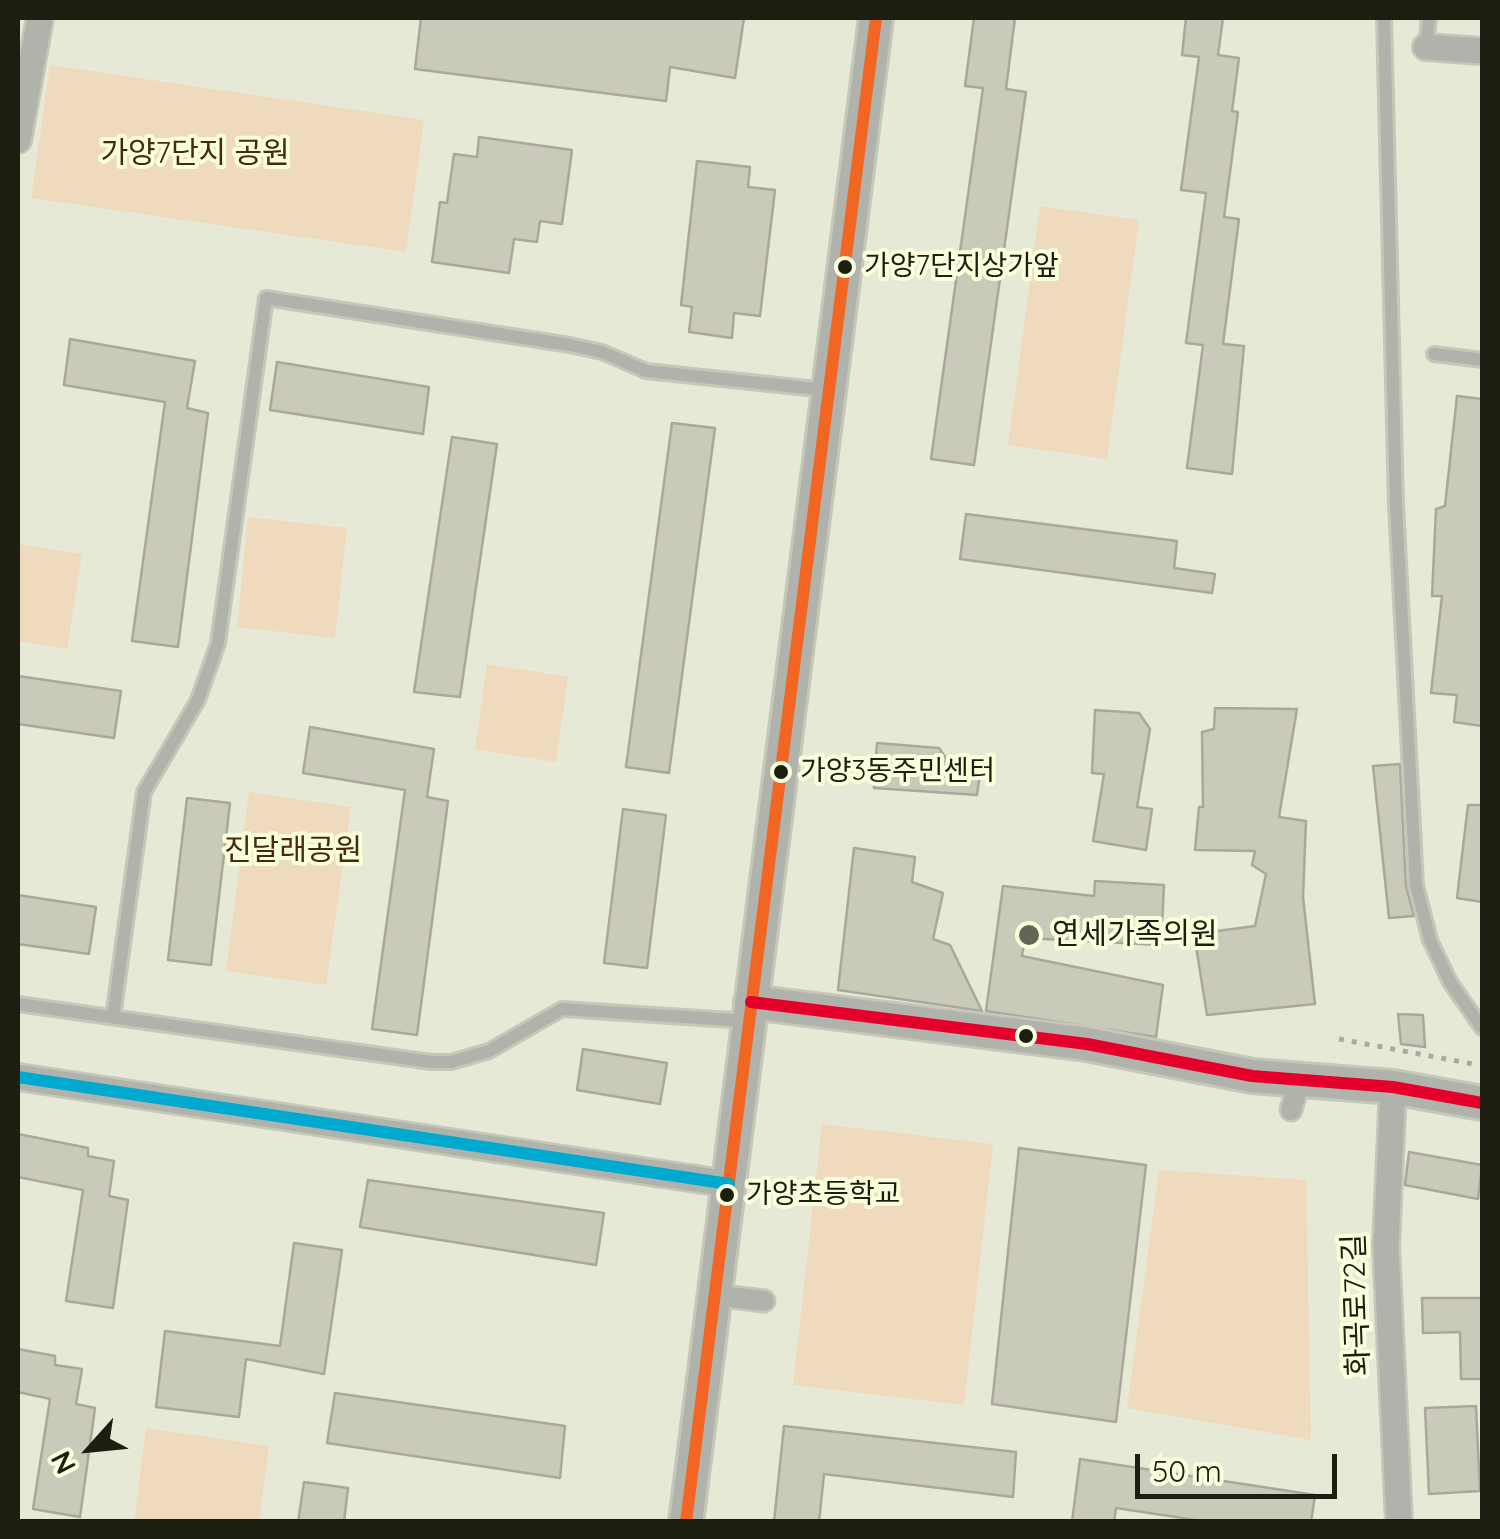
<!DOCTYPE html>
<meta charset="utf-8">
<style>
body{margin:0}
#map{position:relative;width:1500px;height:1539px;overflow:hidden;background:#e6e9d6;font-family:Quicksand,sans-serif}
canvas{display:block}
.frame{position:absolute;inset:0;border:20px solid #1c1e12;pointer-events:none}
.north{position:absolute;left:40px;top:1399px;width:100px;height:100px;-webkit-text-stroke:8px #f9ffdb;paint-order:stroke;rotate:243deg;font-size:28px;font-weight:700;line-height:40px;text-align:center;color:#1c1e12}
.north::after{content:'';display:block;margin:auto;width:35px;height:45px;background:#1c1e12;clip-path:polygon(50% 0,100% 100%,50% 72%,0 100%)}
.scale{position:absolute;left:1135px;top:1454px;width:202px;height:45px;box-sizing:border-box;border:5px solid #1c1e12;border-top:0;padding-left:12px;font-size:30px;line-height:35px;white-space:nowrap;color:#1c1e12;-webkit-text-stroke:8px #f9ffdb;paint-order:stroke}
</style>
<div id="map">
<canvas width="1500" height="1539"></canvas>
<div class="frame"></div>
<div class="north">N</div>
<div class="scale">50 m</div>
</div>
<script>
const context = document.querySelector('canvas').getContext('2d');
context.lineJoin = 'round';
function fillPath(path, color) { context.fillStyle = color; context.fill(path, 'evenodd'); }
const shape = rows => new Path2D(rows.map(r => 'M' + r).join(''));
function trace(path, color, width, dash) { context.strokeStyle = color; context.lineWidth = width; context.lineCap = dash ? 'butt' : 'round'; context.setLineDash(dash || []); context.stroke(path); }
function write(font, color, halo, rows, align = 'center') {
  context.font = font + ' Quicksand,"Noto Sans KR",sans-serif'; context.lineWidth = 8; context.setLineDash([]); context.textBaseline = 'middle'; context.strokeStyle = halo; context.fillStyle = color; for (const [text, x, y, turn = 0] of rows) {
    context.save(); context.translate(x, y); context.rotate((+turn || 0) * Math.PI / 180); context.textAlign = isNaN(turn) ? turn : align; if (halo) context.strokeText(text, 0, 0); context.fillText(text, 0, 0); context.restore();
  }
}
fillPath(shape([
 [50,65,424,120,406,252,31,198],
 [1040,206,1139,220,1107,459,1008,445],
 [248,517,347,528,335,638,237,627],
 [18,544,82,554,67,649,18,641],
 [487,664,568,677,556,762,475,749],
 [249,792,351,807,326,985,226,971],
 [822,1124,993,1144,964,1405,793,1385],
 [1159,1170,1306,1180,1311,1440,1127,1408],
 [146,1428,269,1446,259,1521,134,1521]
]), '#f0dabd');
const building = shape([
 [421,18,744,18,735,78,670,67,666,101,415,69,421,18],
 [974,18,1015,18,1006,89,1026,92,974,465,931,459,983,88,965,86,974,18],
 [1186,18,1223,18,1218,55,1239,58,1232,111,1238,112,1224,217,1239,219,1223,344,1244,346,1232,474,1187,468,1203,345,1186,343,1206,193,1181,190,1199,57,1182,55,1186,18],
 [479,137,572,150,562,224,540,221,537,242,514,239,509,273,432,262,440,202,447,203,454,154,477,157,479,137],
 [697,161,750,167,748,187,775,190,760,316,734,313,732,338,689,332,692,307,681,305,697,161],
 [70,339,195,361,187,408,208,413,178,647,132,641,165,402,64,385,70,339],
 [277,362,429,387,423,434,270,410,277,362],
 [1457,396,1482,399,1482,726,1454,722,1457,695,1431,693,1442,596,1432,596,1436,509,1445,506,1457,396],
 [672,423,715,428,669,773,626,767,672,423],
 [452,437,497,444,460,697,414,692,452,437],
 [966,514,1177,541,1174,568,1215,574,1212,593,960,559,966,514],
 [18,676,121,691,114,738,18,724,18,676],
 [1215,708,1297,709,1279,817,1306,821,1303,897,1315,1004,1207,1015,1194,934,1255,926,1266,874,1252,865,1255,851,1195,850,1199,807,1203,807,1202,732,1214,729,1215,708],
 [1095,710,1139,713,1150,729,1137,807,1152,809,1146,850,1093,841,1104,774,1092,773,1095,710],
 [310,727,434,749,427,797,448,801,417,1035,372,1029,405,790,303,773,310,727],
 [877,743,939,748,949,762,981,767,977,795,874,788,877,743],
 [1400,764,1406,886,1414,916,1389,918,1373,766,1400,764],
 [187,798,230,803,211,965,168,960,187,798],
 [1468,805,1482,805,1482,902,1457,898,1468,805],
 [623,809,666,815,647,968,604,963,623,809],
 [854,848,915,857,912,882,943,893,933,939,950,945,982,1011,838,990,854,848],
 [1095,881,1164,885,1161,945,1025,938,1022,956,1163,985,1156,1037,986,1011,1003,886,1094,896,1095,881],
 [18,895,96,907,89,954,18,944,18,895],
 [1398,1014,1423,1015,1425,1047,1401,1044,1398,1014],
 [583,1049,667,1063,660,1104,577,1090,583,1049],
 [18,1134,88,1148,88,1156,114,1161,109,1196,128,1200,113,1308,66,1301,83,1190,18,1177,18,1134],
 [1019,1148,1146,1165,1116,1422,992,1404,1019,1148],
 [1409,1152,1482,1165,1478,1199,1405,1185,1409,1152],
 [368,1180,604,1213,596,1265,360,1227,368,1180],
 [294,1243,342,1250,324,1374,246,1359,239,1417,156,1407,165,1331,280,1346,294,1243],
 [1422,1298,1482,1298,1482,1379,1461,1379,1460,1332,1423,1333,1422,1298],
 [18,1349,55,1356,55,1365,82,1369,76,1404,95,1408,80,1517,33,1509,50,1399,18,1392,18,1349],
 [335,1393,565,1426,560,1478,327,1443,335,1393],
 [1476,1406,1480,1491,1429,1494,1425,1408,1476,1406],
 [784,1426,1016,1452,1013,1497,824,1474,819,1522,774,1522,784,1426],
 [1080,1459,1315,1495,1311,1522,1209,1522,1116,1508,1114,1522,1072,1522,1080,1459],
 [304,1482,348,1488,344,1522,298,1522,304,1482]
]);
fillPath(building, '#cacabb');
trace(building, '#aaa89a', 2.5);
const service = shape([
 [1384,18,1396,505,1416,885,1430,940,1450,982,1482,1028],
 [1426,47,1429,18],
 [1434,354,1482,360],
 [18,1004,431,1062,451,1062,489,1051,562,1009,747,1021],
 [113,1017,144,792,198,700,218,643,266,298,570,345,602,352,646,371,826,390]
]);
const pedestrian = shape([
 [1291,1110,1300,1078],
 [714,1295,764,1301]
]);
const minor = shape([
 [1426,47,1482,51],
 [18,140,40,18],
 [18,1077,729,1184],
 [1393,1087,1386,1247,1399,1522]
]);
const tertiary = shape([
 [751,1002,1087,1044,1252,1076,1393,1087,1482,1103],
 [686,1522,876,18]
]);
trace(service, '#c5c7b8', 18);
trace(pedestrian, '#c5c7b8', 25);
trace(minor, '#c5c7b8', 30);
trace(tertiary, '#c5c7b8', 38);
trace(shape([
 [1339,1039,1473,1064]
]), '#a8aba3', 5, [5, 8]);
trace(service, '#b0b3ac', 12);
trace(pedestrian, '#b0b3ac', 20);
trace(minor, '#b0b3ac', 25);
trace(tertiary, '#b0b3ac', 32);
trace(shape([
 [686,1522,876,18]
]), '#f26522', 12);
trace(shape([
 [751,1002,1087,1044,1252,1076,1393,1087,1482,1103]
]), '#e4002b', 12);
trace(shape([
 [18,1077,729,1184]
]), '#00a9ce', 12);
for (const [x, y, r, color] of [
 [845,267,9,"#1c1e12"],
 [781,772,9,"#1c1e12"],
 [1029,935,12,"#636557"],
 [1026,1036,9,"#1c1e12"],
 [727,1195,9,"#1c1e12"]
]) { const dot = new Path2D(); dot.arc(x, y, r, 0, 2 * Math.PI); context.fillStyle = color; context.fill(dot); trace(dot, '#f9ffdb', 4); }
write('28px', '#1c1e12', '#f9ffdb', [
 ["가양7단지상가앞",864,267],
 ["가양3동주민센터",800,772],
 ["가양초등학교",746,1195]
], 'left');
write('30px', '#462a0f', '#f9ffdb', [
 ["가양7단지 공원",195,154],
 ["진달래공원",293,851]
]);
write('30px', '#1c1e12', '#f9ffdb', [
 ["연세가족의원",1052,935]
], 'left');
write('30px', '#1c1e12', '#f9ffdb', [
 ["화곡로72길",1357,1305,-92]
]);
</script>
